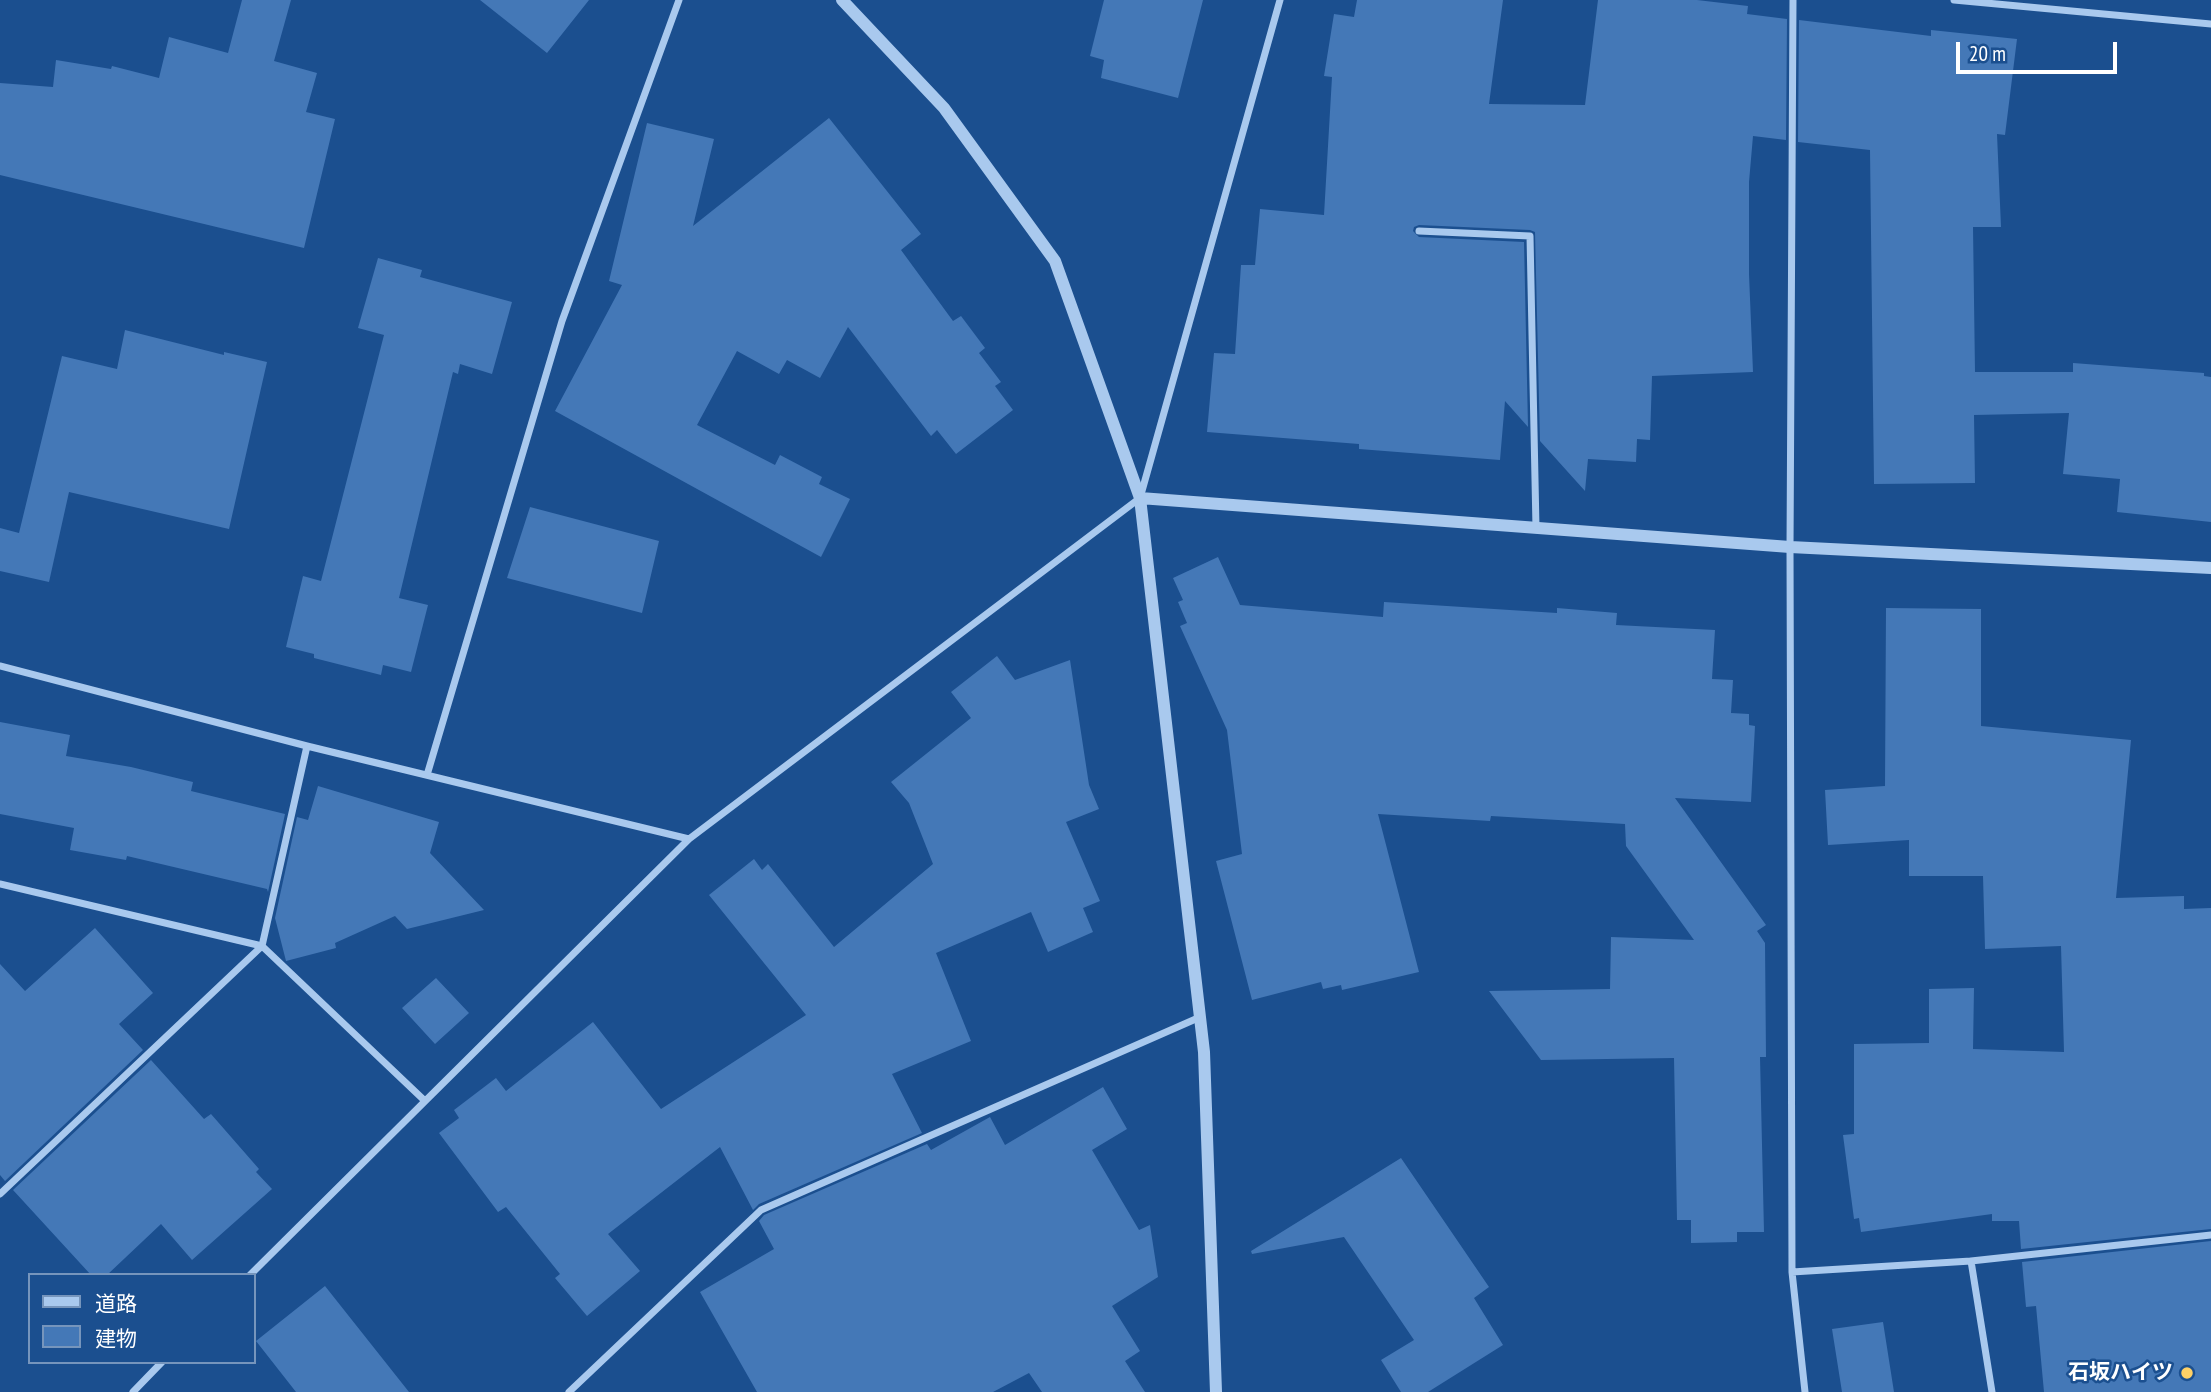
<!DOCTYPE html>
<meta charset="utf-8">
<style>
body{margin:0}
#map{position:relative;width:2211px;height:1392px;overflow:hidden;background:#1b4f8f;font-family:"PT Sans Narrow","Noto Sans JP",sans-serif}
canvas{display:block}
.legend{position:absolute;left:28px;top:1273px;width:228px;height:91px;box-sizing:border-box;background:#1b4f8f;border:2px solid #7695bc;margin:0;padding:9px 12px;list-style:none;font-size:21px;color:#fff}
.legend li{display:flex;align-items:center;gap:14px;height:35px}
.legend b{width:35px;border:2px solid #7695bc}
.scale{position:absolute;left:1956px;top:42px;width:161px;height:32px;box-sizing:border-box;border:4px solid #fff;border-top:0;padding-left:9px;font-size:21px;line-height:24px;white-space:nowrap;color:#fff;-webkit-text-stroke:5px #1b4f8f;paint-order:stroke}
</style>
<div id="map">
<canvas width="2211" height="1392"></canvas>
<ul class="legend">
<li><b style="height:9px;background:#a9c9ee"></b>道路</li>
<li><b style="height:19px;background:#4478b7"></b>建物</li>
</ul>
<div class="scale">20 m</div>
</div>
<script>
const context = document.querySelector('canvas').getContext('2d');
context.lineJoin = 'round';
function fillPath(path, color) { context.fillStyle = color; context.fill(path, 'evenodd'); }
const shape = rows => new Path2D(rows.map(r => 'M' + r).join(''));
function trace(path, color, width, dash) { context.strokeStyle = color; context.lineWidth = width; context.lineCap = dash ? 'butt' : 'round'; context.setLineDash(dash || []); context.stroke(path); }
function write(font, color, halo, rows, align = 'center') {
  context.font = font + ' "PT Sans Narrow","Noto Sans JP",sans-serif'; context.lineWidth = 5; context.setLineDash([]); context.textBaseline = 'middle'; context.strokeStyle = halo; context.fillStyle = color; for (const [text, x, y, turn = 0] of rows) {
    context.save(); context.translate(x, y); context.rotate((+turn || 0) * Math.PI / 180); context.textAlign = isNaN(turn) ? turn : align; if (halo) context.strokeText(text, 0, 0); context.fillText(text, 0, 0); context.restore();
  }
}
fillPath(shape([
 [242,0,291,0,274,61,317,73,306,112,335,119,304,248,0,175,0,83,53,87,56,60,111,69,112,66,159,78,169,37,228,53],
 [480,0,589,0,547,53],
 [1104,0,1203,0,1178,98,1101,78,1104,60,1090,56],
 [1357,0,1503,0,1489,104,1585,105,1598,0,1697,0,1748,6,1747,14,1787,19,1786,140,1753,136,1749,182,1749,274,1753,372,1652,376,1650,440,1637,439,1636,462,1588,459,1585,491,1540,441,1535,232,1530,230,1419,225,1414,227,1413,231,1419,237,1524,242,1528,427,1505,401,1500,460,1359,449,1359,444,1207,432,1214,353,1235,354,1241,265,1255,265,1260,209,1324,215,1332,77,1324,76,1334,14,1354,17],
 [1799,20,1931,36,1931,30,2017,39,2005,135,1997,134,2001,227,1973,227,1975,372,2073,372,2073,363,2204,373,2204,376,2211,377,2211,522,2117,512,2120,479,2063,474,2069,413,1974,415,1975,483,1874,484,1870,150,1798,142],
 [829,118,921,234,901,250,953,321,961,316,985,348,979,353,1001,382,995,386,1013,410,956,454,937,430,931,436,848,327,820,378,787,360,779,374,737,351,697,425,775,465,780,455,822,477,819,484,850,499,821,557,555,411,622,285,609,281,647,123,714,139,693,226],
 [378,258,422,270,420,277,512,302,492,374,460,364,458,374,453,372,399,598,428,605,411,672,383,665,381,675,314,658,314,654,286,647,303,576,321,581,384,335,358,328],
 [125,330,224,355,224,352,267,362,229,529,69,492,49,582,0,571,0,528,19,533,62,356,117,369],
 [530,507,659,541,642,613,507,578],
 [1218,557,1240,605,1383,617,1384,602,1557,613,1557,608,1617,613,1616,625,1715,630,1712,679,1733,680,1731,713,1749,714,1749,725,1755,726,1751,802,1675,798,1766,925,1757,931,1765,943,1766,1057,1760,1057,1764,1232,1737,1232,1737,1242,1691,1243,1691,1220,1677,1220,1674,1058,1541,1060,1489,991,1610,989,1611,937,1694,940,1626,846,1625,824,1491,816,1490,821,1378,814,1419,972,1342,990,1341,985,1323,989,1321,982,1252,1000,1216,861,1242,854,1227,730,1180,626,1187,623,1178,602,1183,600,1173,578],
 [1886,608,1981,609,1981,726,2131,740,2116,898,2184,896,2184,909,2211,908,2211,1229,2021,1249,2019,1221,1992,1221,1992,1214,1861,1232,1859,1218,1854,1219,1843,1135,1854,1134,1854,1044,1929,1043,1929,989,1974,988,1973,1049,2064,1052,2061,946,1985,949,1983,876,1909,876,1909,840,1828,845,1825,790,1885,786],
 [997,656,1015,680,1070,660,1089,785,1099,809,1066,822,1100,901,1083,908,1093,932,1048,952,1031,912,936,953,971,1041,892,1074,922,1133,759,1204,753,1210,720,1147,608,1234,640,1271,587,1316,555,1278,560,1274,506,1207,498,1212,439,1133,459,1118,454,1110,496,1078,506,1091,593,1022,661,1109,806,1015,709,895,754,859,762,870,768,864,834,947,933,864,909,803,891,782,971,718,951,692],
 [0,722,70,735,66,756,131,767,193,782,191,791,285,814,268,892,267,889,127,856,126,860,70,850,74,828,0,814],
 [318,786,439,822,430,853,484,910,407,929,395,916,335,943,336,948,286,961,275,918,297,817,308,820],
 [95,928,153,993,119,1024,143,1050,5,1181,0,1175,0,964,25,991],
 [436,978,469,1013,435,1044,402,1008],
 [151,1060,204,1119,211,1114,259,1169,256,1172,272,1189,192,1260,161,1224,107,1275,91,1275,13,1190],
 [1103,1087,1127,1129,1092,1150,1139,1230,1150,1225,1158,1277,1112,1306,1140,1351,1125,1361,1145,1392,1042,1392,1029,1373,993,1392,757,1392,700,1292,774,1249,759,1221,764,1215,927,1144,931,1150,990,1117,1005,1145],
 [1401,1158,1489,1287,1474,1298,1503,1345,1428,1392,1401,1392,1381,1360,1414,1340,1344,1237,1252,1254,1251,1251],
 [2211,1241,2211,1392,2044,1392,2036,1306,2026,1307,2022,1262],
 [325,1286,409,1392,296,1392,256,1341],
 [1883,1322,1894,1392,1842,1392,1832,1329]
]), '#4478b7');
trace(shape([
 [1793,0,1790,547,1792,1272,1805,1392],
 [1954,0,2211,24],
 [1419,231,1530,236,1536,528],
 [0,666,307,746,689,839,1140,498,1280,0],
 [427,775,562,321,679,0],
 [0,884,262,946,425,1101],
 [0,1194,262,946,307,746],
 [1971,1261,1992,1392],
 [1792,1272,1971,1261,2211,1235],
 [250,1275,689,839],
 [133,1392,162,1362],
 [569,1392,761,1210,1198,1018]
]), '#a9c9ee', 7);
trace(shape([
 [842,0,944,108,1055,261,1140,498,1204,1052,1216,1392],
 [1140,498,1790,547,2211,568]
]), '#a9c9ee', 12);
for (const [x, y, r, color] of [
 [2187,1373,7,"#ffd166"]
]) { const dot = new Path2D(); dot.arc(x, y, r, 0, 2 * Math.PI); context.fillStyle = color; context.fill(dot); trace(dot, '#1b4f8f', 2.5); }
write('bold 21px', '#fff', '#1b4f8f', [
 ["石坂ハイツ",2173,1373]
], 'right');
</script>
